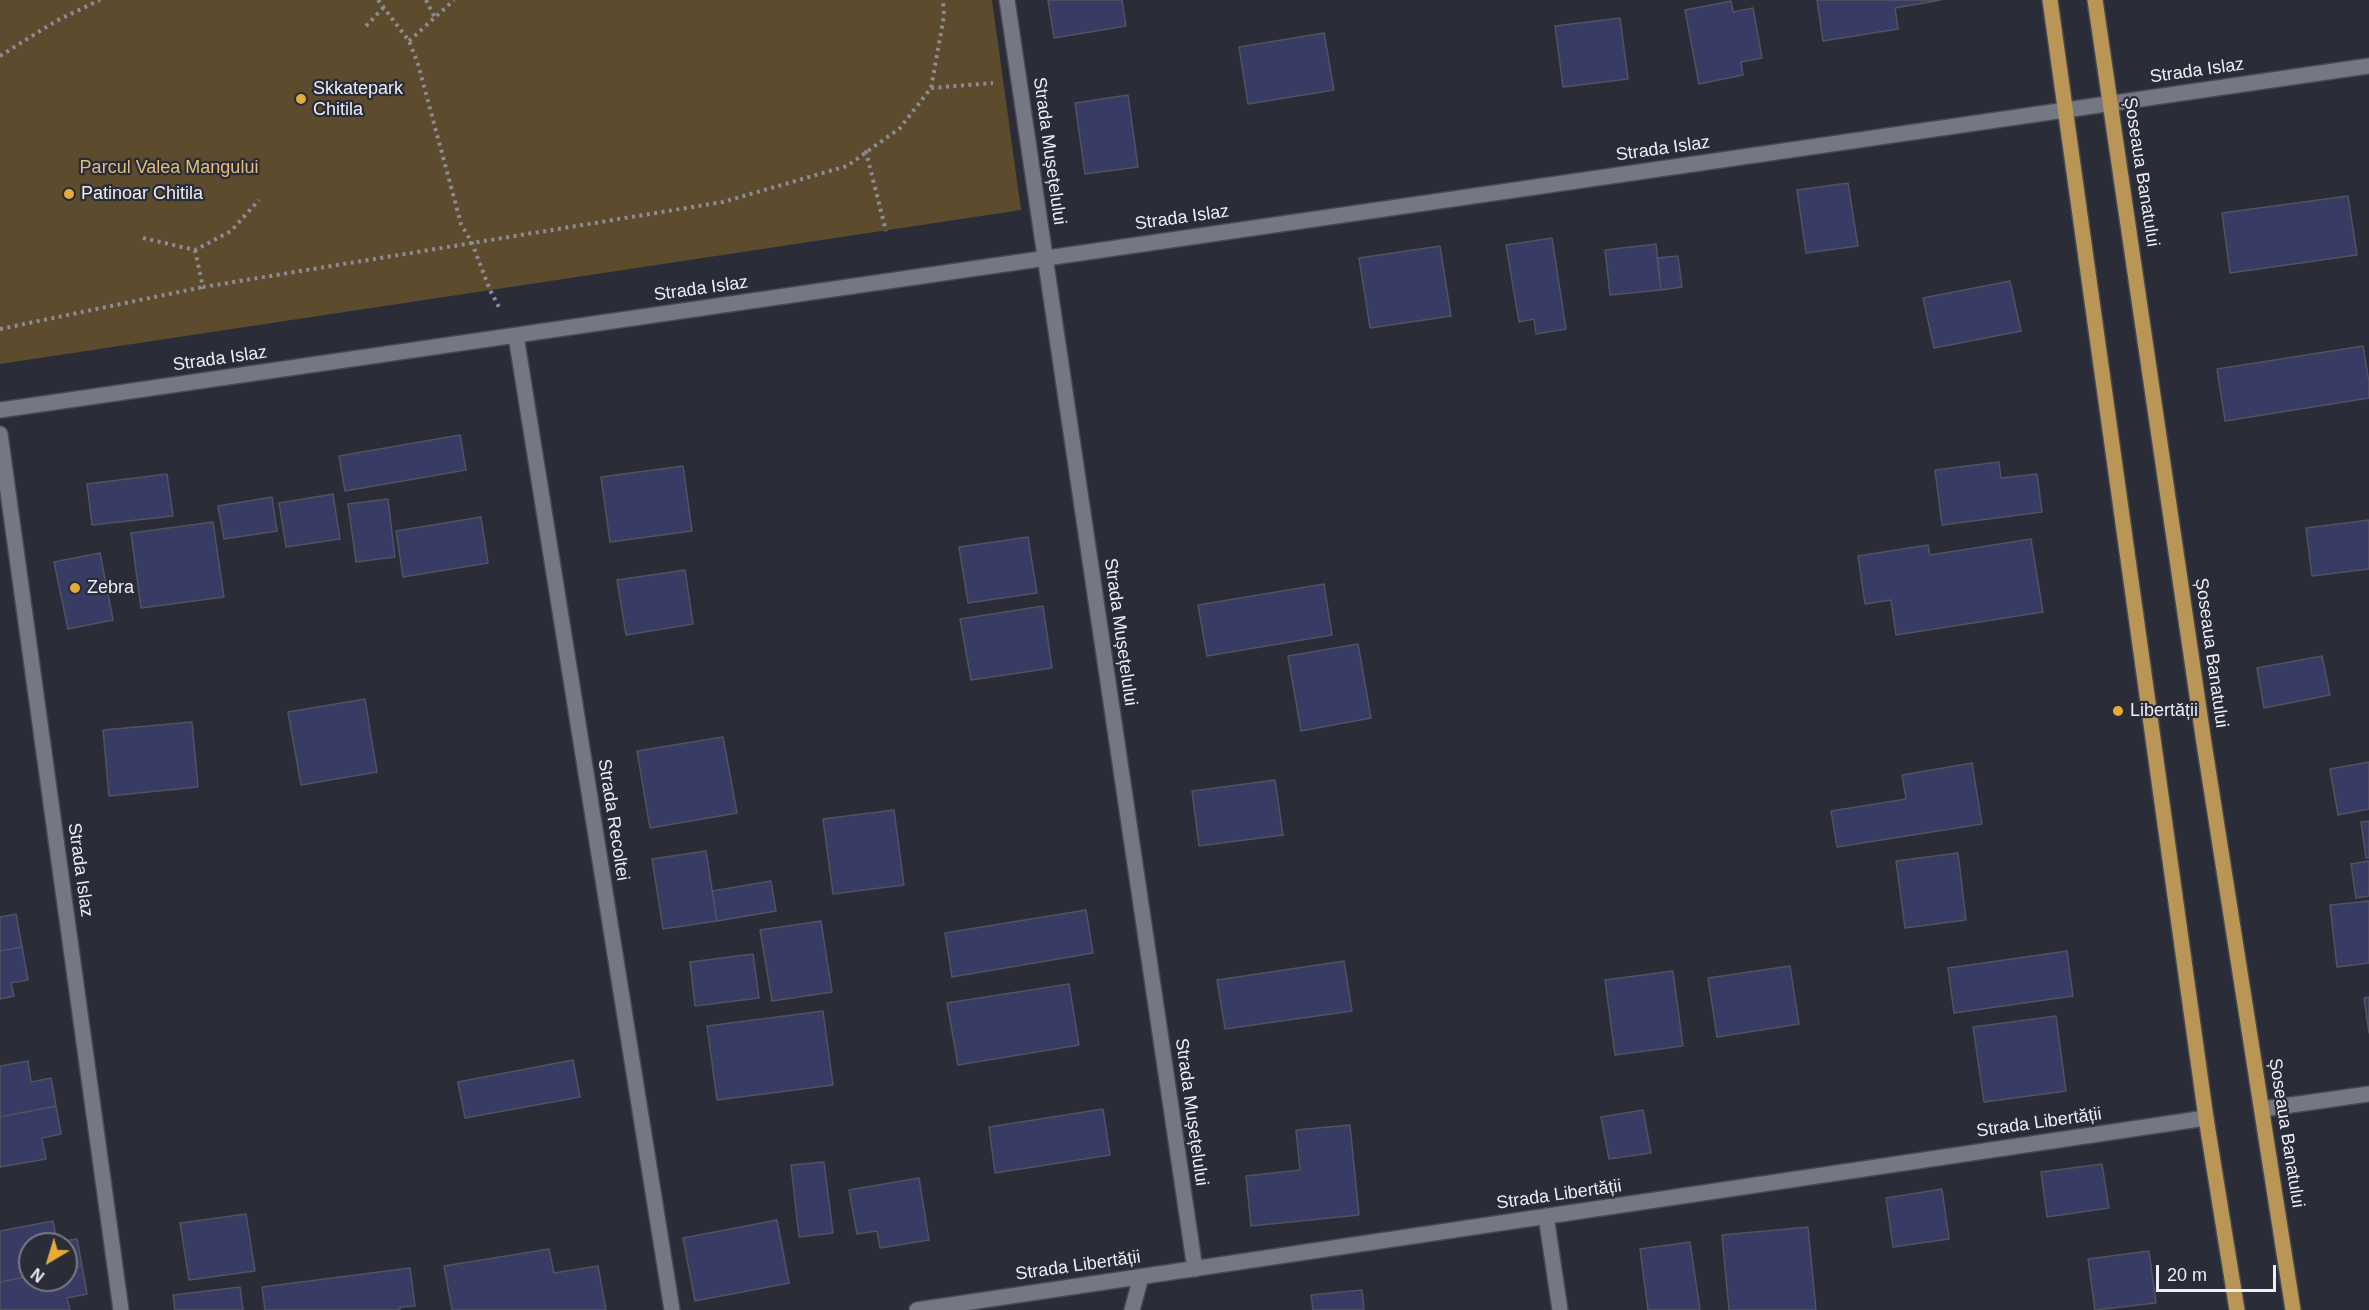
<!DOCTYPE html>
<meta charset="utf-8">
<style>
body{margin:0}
#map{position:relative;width:2369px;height:1310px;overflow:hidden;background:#2a2c37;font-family:Arial,sans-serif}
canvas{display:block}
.north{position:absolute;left:18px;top:1232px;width:60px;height:60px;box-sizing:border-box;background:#2a2c37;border:2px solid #787a83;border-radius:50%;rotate:218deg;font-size:16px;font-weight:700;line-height:24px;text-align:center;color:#edeef5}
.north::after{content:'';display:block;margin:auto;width:21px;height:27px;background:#e7ac37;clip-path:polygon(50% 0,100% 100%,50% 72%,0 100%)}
.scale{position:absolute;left:2156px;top:1265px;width:120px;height:27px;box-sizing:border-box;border:3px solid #edeef5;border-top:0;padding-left:8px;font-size:18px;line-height:21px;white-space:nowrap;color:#edeef5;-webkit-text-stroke:4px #2a2c37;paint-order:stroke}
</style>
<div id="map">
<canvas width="2369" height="1310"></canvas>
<div class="north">N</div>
<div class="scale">20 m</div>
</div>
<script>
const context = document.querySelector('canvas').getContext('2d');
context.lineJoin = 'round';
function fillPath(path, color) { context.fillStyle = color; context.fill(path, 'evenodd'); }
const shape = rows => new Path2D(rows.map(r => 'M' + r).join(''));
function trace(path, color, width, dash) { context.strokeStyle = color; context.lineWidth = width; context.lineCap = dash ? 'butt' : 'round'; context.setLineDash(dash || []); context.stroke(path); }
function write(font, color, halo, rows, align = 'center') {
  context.font = font + ' Arial,sans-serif'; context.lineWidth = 4.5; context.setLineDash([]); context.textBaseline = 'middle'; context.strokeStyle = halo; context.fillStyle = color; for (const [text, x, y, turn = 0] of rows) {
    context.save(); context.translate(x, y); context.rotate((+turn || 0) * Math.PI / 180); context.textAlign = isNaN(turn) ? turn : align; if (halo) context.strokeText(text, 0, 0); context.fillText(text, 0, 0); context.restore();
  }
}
fillPath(shape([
 [0,0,992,0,1021,210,0,364]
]), '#5d4b2e');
const building = shape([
 [1048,0,1122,0,1126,26,1054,38,1048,0],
 [1817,0,1941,0,1895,8,1898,29,1823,41,1817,0],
 [1731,1,1733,12,1753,8,1762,58,1741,62,1743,75,1699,84,1685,10,1731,1],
 [1620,18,1628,79,1563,87,1555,26,1620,18],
 [1324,33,1334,90,1248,104,1239,47,1324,33],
 [1128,95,1138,167,1085,174,1075,103,1128,95],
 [1848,183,1858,246,1806,253,1797,190,1848,183],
 [2348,196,2357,255,2230,273,2222,213,2348,196],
 [1552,238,1566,329,1536,334,1534,319,1519,322,1506,245,1552,238],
 [1656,244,1661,290,1610,295,1605,250,1656,244],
 [1440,246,1451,316,1370,328,1359,258,1440,246],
 [1678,256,1682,287,1661,290,1657,258,1678,256],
 [2010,281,2021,331,1934,348,1923,298,2010,281],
 [2363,346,2369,382,2369,398,2225,421,2217,369,2363,346],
 [460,435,466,470,345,491,339,456,460,435],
 [1999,462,2001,478,2037,474,2042,512,1942,525,1935,470,1999,462],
 [683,466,692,531,610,542,601,477,683,466],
 [167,474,173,516,92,525,87,484,167,474],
 [333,494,340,539,286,547,279,503,333,494],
 [272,497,277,531,224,539,218,506,272,497],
 [388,499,395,557,356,562,348,504,388,499],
 [481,517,488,563,403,577,396,531,481,517],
 [2369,520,2369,569,2312,576,2306,528,2369,520],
 [213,522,224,597,141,608,131,533,213,522],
 [1028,537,1037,593,968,603,959,547,1028,537],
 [2031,539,2043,612,1896,635,1891,600,1865,604,1858,556,1928,545,1930,555,2031,539],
 [100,553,113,620,68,629,54,562,100,553],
 [685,570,693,624,626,635,617,580,685,570],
 [1324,584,1332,635,1207,656,1198,605,1324,584],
 [1043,606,1052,668,971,680,960,619,1043,606],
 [1358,644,1371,718,1301,731,1288,656,1358,644],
 [2322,656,2330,695,2264,708,2257,668,2322,656],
 [365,699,377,772,301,785,288,712,365,699],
 [192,722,198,787,109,796,103,730,192,722],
 [723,737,737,813,650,828,637,751,723,737],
 [2369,762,2369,809,2338,815,2330,769,2369,762],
 [1972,763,1982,824,1837,847,1831,811,1906,799,1902,775,1972,763],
 [1275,780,1283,835,1199,846,1192,791,1275,780],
 [894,810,904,885,833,894,823,819,894,810],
 [2369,821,2369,858,2366,858,2361,822,2369,821],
 [706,851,717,921,663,929,652,859,706,851],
 [1958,853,1966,920,1905,928,1896,861,1958,853],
 [2369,861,2369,896,2356,898,2351,864,2369,861],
 [771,881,776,911,717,921,712,891,771,881],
 [2369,901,2369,963,2337,967,2330,905,2369,901],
 [1086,910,1093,953,952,977,945,933,1086,910],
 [16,914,22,947,0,951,0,917,16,914],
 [821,921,832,992,772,1001,760,930,821,921],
 [22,947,28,980,11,983,14,996,0,999,0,951,22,947],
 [2067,951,2073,996,1954,1013,1948,968,2067,951],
 [753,954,759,998,695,1006,690,962,753,954],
 [1344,961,1352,1011,1225,1029,1217,980,1344,961],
 [1790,966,1799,1024,1717,1037,1708,978,1790,966],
 [1673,971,1683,1046,1615,1055,1605,980,1673,971],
 [1069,984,1079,1045,958,1065,947,1003,1069,984],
 [2369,997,2369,1033,2364,998,2369,997],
 [823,1011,833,1085,717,1100,707,1026,823,1011],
 [2056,1016,2066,1091,1984,1102,1973,1027,2056,1016],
 [573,1060,580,1097,465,1118,458,1082,573,1060],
 [28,1061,31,1082,51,1078,56,1106,0,1117,0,1066,28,1061],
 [56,1106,61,1134,42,1138,46,1159,0,1167,0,1117,56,1106],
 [1103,1109,1110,1155,995,1173,989,1127,1103,1109],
 [1643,1110,1651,1153,1609,1159,1601,1117,1643,1110],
 [1350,1125,1359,1215,1251,1226,1246,1176,1300,1170,1296,1130,1350,1125],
 [824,1162,833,1233,799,1237,791,1165,824,1162],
 [2102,1164,2109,1208,2047,1217,2041,1172,2102,1164],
 [919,1178,929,1240,880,1248,877,1231,857,1234,849,1190,919,1178],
 [1942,1189,1949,1239,1893,1247,1886,1198,1942,1189],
 [246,1214,255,1271,189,1280,180,1223,246,1214],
 [777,1220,789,1283,695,1301,683,1238,777,1220],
 [53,1221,57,1242,77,1239,82,1266,66,1269,66,1244,30,1244,30,1276,0,1282,0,1231,53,1221],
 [1808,1227,1816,1310,1729,1310,1722,1235,1808,1227],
 [1690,1242,1700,1310,1648,1310,1640,1249,1690,1242],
 [549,1249,554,1273,598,1266,606,1310,452,1310,444,1266,549,1249],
 [2149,1251,2156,1303,2095,1310,2088,1259,2149,1251],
 [82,1266,87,1294,67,1298,70,1310,0,1310,0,1282,30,1276,30,1280,66,1280,66,1269,82,1266],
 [410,1268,415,1306,400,1307,400,1310,265,1310,262,1287,410,1268],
 [240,1287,243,1310,175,1310,173,1295,240,1287],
 [1362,1290,1364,1310,1313,1310,1311,1295,1362,1290]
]);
fillPath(building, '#383c64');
trace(building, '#51535f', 1.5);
const minor = shape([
 [1007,0,1195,1269],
 [516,336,672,1310],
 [0,410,2369,66],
 [0,434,121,1310],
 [2263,1109,2369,1094],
 [1546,1216,1560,1310],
 [917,1310,2206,1118],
 [1132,1310,1141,1277]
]);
const major = shape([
 [2050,0,2206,1118,2237,1310],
 [2095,0,2204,743,2293,1310]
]);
trace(minor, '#474852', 18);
trace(major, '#474852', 18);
trace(shape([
 [378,0,409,41,418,64,461,224,472,243,490,290,500,309],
 [426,0,435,18],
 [366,26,384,7],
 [409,41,454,0],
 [0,56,56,21,100,0],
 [931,88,993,83],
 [865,153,866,152,886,231],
 [143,238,195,250,231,231,259,200],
 [195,250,203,287,723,202,847,166,900,128,931,88,944,16,943,0],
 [0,329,203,287]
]), '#8b8c95', 4, [3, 4.5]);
trace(minor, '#757784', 15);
trace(major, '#b99656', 15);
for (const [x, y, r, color] of [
 [301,99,6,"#e7ac37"],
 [69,194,6,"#e7ac37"],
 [75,588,6,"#e7ac37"],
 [2118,711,6,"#e7ac37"]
]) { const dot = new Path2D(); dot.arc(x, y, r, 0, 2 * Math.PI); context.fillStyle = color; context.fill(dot); trace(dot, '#2a2c37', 2); }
write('18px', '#edeef5', '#2a2c37', [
 ["Strada Islaz",2197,71,-8],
 ["Strada Islaz",1663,149,-8],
 ["Strada Mușețelului",1049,151,82],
 ["Șoseaua Banatului",2141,172,81],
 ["Strada Islaz",1182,218,-8],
 ["Strada Islaz",701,289,-8],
 ["Strada Islaz",220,359,-8],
 ["Strada Mușețelului",1120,632,82],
 ["Șoseaua Banatului",2211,653,82],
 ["Strada Recoltei",613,820,81],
 ["Strada Islaz",80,870,82],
 ["Strada Mușețelului",1191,1112,82],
 ["Strada Libertății",2039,1123,-8],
 ["Șoseaua Banatului",2286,1133,81],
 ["Strada Libertății",1559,1195,-8],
 ["Strada Libertății",1078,1266,-8]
]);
write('18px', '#edeef5', '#2a2c37', [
 ["Skkatepark",313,89],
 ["Chitila",313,110],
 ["Patinoar Chitila",81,194],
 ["Zebra",87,588],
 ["Libertății",2130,711]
], 'left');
write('18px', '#e5bd78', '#2a2c37', [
 ["Parcul Valea Mangului",169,168]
]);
</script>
